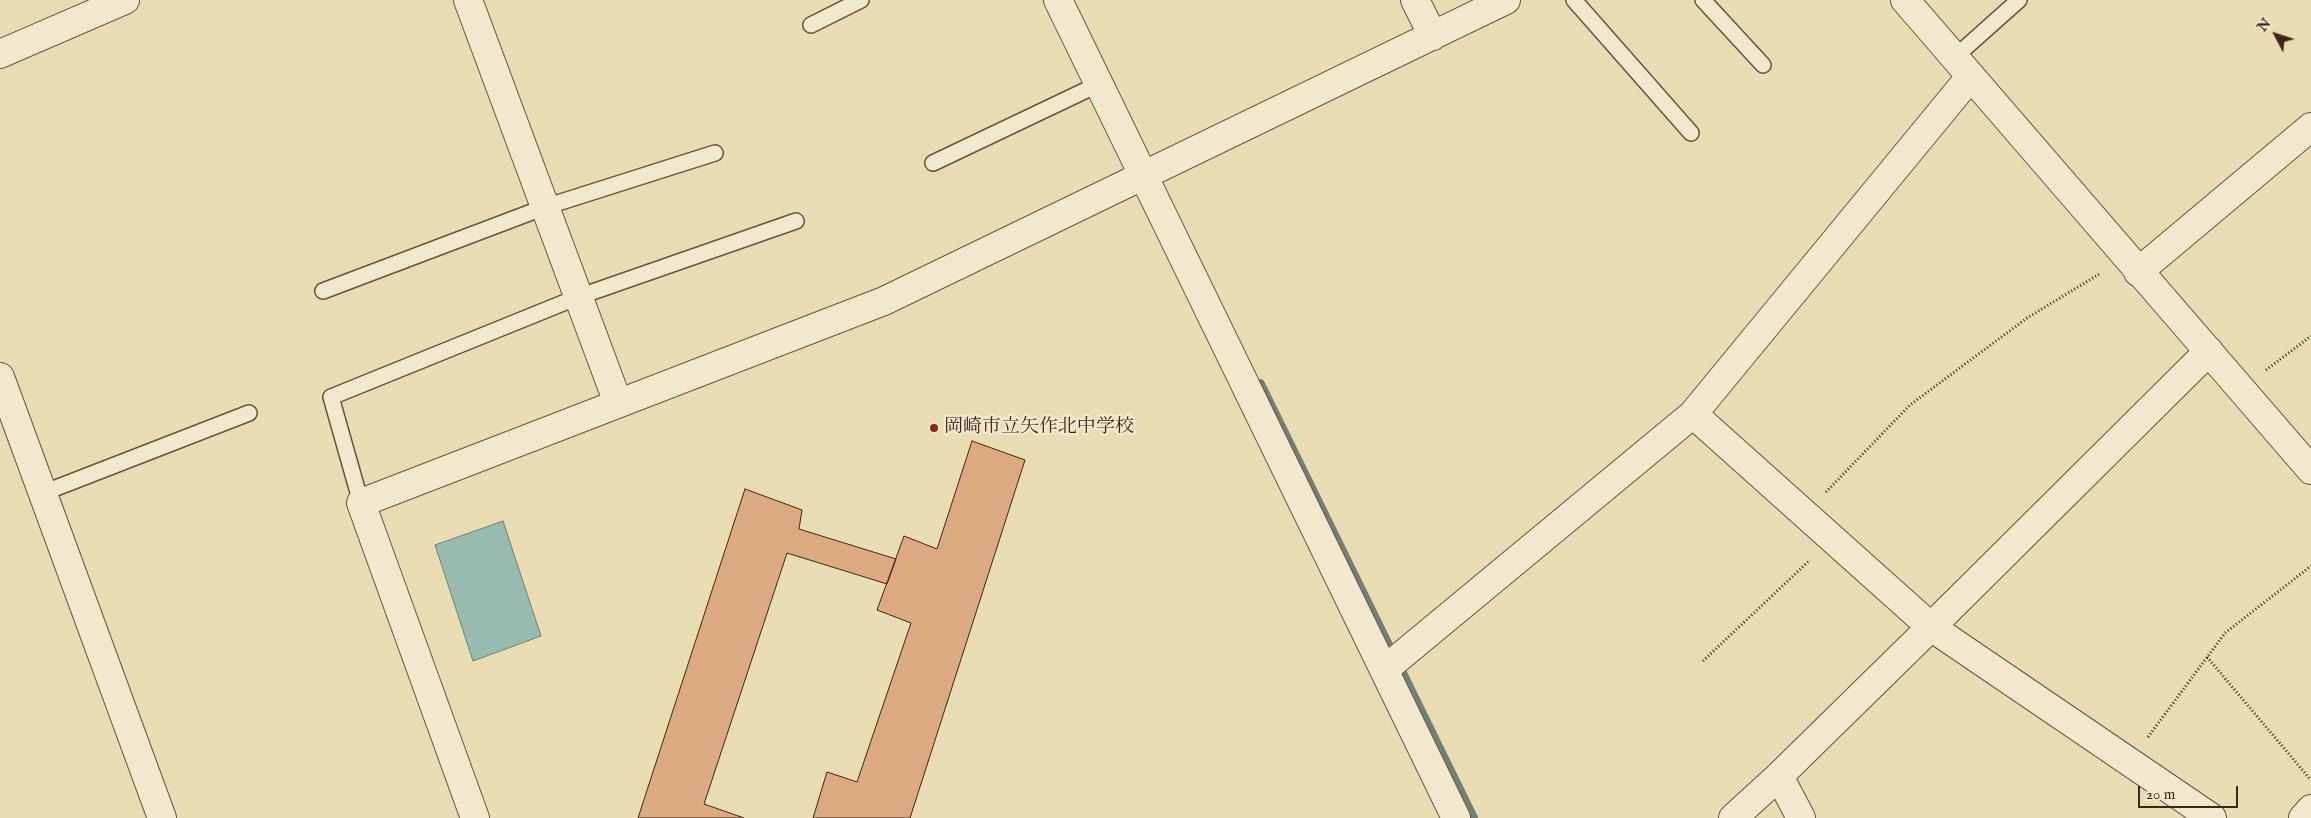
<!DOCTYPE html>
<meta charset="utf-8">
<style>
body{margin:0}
#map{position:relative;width:2311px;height:818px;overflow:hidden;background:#e9dbb2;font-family:"IM FELL English",serif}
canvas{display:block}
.north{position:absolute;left:2251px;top:10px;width:50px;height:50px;-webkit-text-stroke:4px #f1e8cd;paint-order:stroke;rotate:310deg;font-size:14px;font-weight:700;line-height:20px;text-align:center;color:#3f2519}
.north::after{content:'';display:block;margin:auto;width:18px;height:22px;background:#3f2519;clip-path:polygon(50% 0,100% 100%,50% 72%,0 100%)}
.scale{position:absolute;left:2138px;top:786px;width:100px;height:22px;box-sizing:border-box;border:2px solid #3f2519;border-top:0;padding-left:6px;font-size:15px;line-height:18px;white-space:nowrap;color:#3f2519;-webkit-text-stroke:4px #f1e8cd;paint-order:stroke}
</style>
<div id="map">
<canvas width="2311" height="818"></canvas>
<div class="north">N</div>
<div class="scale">20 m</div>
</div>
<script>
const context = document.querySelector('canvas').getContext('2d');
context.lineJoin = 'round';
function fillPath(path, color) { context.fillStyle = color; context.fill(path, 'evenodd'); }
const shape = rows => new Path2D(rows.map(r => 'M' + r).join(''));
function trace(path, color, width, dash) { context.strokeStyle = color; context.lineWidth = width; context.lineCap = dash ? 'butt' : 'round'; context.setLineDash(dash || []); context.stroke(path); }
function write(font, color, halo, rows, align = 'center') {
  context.font = font + ' "IM FELL English","Noto Serif JP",serif'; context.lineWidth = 5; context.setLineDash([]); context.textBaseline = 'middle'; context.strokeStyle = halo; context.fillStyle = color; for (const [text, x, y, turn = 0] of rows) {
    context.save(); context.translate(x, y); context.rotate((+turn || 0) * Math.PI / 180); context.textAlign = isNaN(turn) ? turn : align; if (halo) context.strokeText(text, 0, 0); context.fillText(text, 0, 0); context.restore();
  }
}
const water = shape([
 [503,521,541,636,473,661,435,545,503,521]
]);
fillPath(water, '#97bbaf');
trace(water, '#747f73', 1);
trace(shape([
 [1260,384,1388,645],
 [1402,673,1473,818]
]), '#747f73', 10);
const building = shape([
 [972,441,1025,460,910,818,813,818,827,772,857,782,911,623,877,610,904,536,937,549,972,441],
 [745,489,802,510,799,529,896,559,887,584,787,553,704,804,744,818,638,818,745,489]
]);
fillPath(building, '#dbaa81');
trace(building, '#3f2519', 1);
const lane = shape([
 [1574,0,1691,133],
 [1703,0,1763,65],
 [811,25,861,0],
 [1955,57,2019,0],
 [933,163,1099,84],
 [323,291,545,207,715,153],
 [43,493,249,413],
 [361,503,331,397,578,297,796,221]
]);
const street = shape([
 [468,0,618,403],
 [1058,0,1456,818],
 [1415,0,1433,36],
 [1905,0,2311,470],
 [0,54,125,0],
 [2138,272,2311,127],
 [0,377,162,818],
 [1693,414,1931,627,2212,818],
 [1384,670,1693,414,1971,76],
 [1779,776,1801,818],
 [475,818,361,503,884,301,1506,0],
 [1733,818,1779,776,1931,627,2209,351],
 [2303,818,2311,809]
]);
trace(lane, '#6a523f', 18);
trace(street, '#6a523f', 30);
trace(shape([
 [2266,370,2311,336],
 [1826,492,1910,405,2027,318,2101,273],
 [2207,657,2310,779],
 [1703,661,1810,560],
 [2148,737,2225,633,2311,566]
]), '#3f2519', 3, [1, 2.5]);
trace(lane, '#f1e8cd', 15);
trace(street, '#f1e8cd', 28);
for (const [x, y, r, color] of [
 [934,428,5,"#8f2418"]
]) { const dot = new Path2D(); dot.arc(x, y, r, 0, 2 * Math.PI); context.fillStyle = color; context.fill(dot); trace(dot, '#f1e8cd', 2); }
write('19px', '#3f2519', '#f1e8cd', [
 ["岡崎市立矢作北中学校",944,428]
], 'left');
</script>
